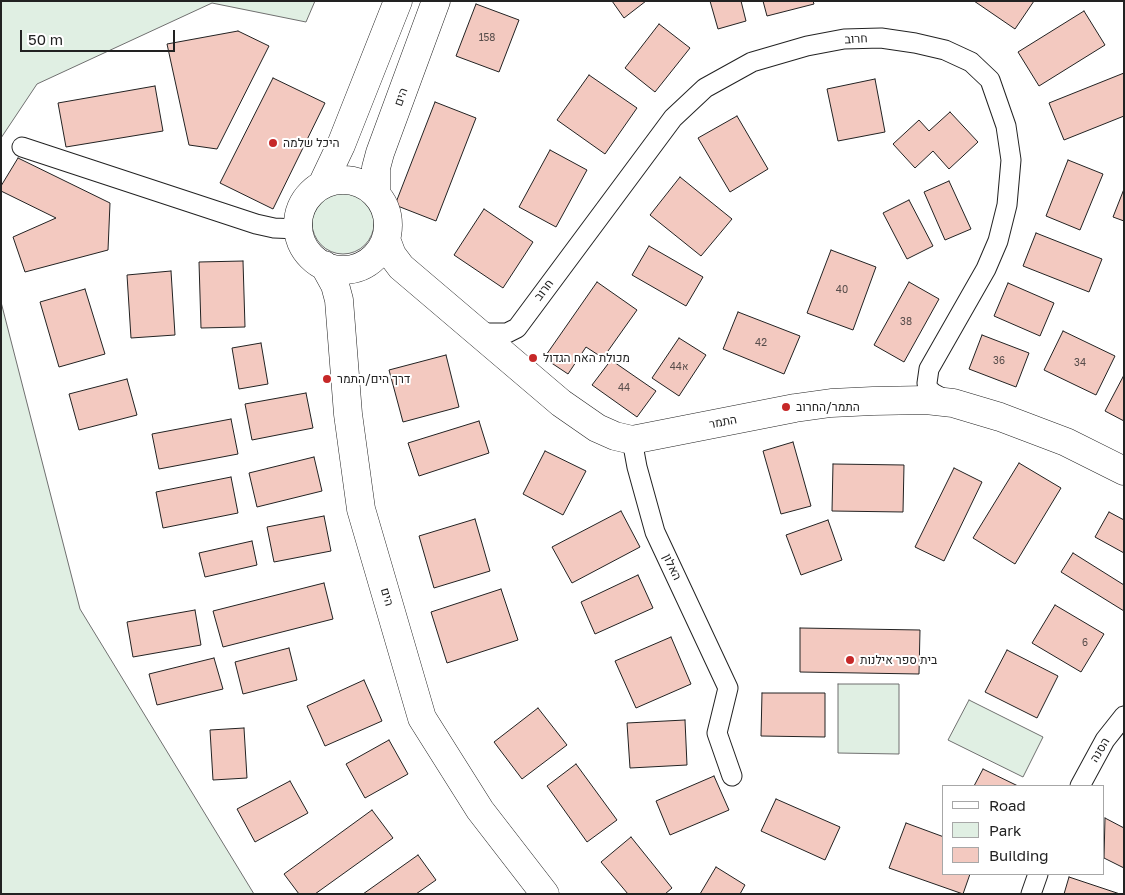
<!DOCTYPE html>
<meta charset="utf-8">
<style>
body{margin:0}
#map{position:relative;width:1125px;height:895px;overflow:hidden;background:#fff;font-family:"Golos Text",sans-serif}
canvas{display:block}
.frame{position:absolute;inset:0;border:2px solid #222;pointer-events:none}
.legend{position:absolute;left:942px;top:785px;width:162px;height:90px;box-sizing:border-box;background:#fff;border:1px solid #a7a7a7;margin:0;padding:6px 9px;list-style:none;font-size:15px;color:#222}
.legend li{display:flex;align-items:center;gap:10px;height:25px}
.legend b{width:25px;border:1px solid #a7a7a7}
.scale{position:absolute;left:20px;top:30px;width:155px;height:22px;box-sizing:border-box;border:2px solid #222;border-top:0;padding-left:6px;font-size:15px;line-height:18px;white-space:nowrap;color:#222;-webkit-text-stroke:4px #fff;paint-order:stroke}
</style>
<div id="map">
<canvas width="1125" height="895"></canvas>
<div class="frame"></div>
<ul class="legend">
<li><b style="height:6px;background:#fff"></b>Road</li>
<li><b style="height:14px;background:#e0efe3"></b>Park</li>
<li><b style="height:14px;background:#f3c9c0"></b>Building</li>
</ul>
<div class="scale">50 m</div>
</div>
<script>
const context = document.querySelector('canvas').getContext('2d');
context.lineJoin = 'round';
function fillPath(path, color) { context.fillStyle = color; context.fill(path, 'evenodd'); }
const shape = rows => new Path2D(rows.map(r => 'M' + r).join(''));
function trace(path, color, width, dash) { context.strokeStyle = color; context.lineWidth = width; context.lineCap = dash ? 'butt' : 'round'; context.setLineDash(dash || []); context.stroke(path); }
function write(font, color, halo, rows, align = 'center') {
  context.font = font + ' "Golos Text",Heebo,sans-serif'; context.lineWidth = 4; context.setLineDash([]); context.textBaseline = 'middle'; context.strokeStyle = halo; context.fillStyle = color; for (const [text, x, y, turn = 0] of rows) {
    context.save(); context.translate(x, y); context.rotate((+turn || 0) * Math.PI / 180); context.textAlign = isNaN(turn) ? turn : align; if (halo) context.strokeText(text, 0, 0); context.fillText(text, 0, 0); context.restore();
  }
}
const green = shape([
 [1,1,315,1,306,22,212,3,37,84,1,138,1,1],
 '312 223a31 31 0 1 1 62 0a31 31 0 1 1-62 0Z',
 [1,302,80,609,254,894,1,894,1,302],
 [838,684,899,684,899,754,838,753,838,684],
 [969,700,1043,737,1023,777,948,740,969,700]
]);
fillPath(green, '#e0efe3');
trace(green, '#6f6f6f', 1);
const building = shape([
 [612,1,646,1,624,18,612,1],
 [710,1,741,1,746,21,718,29,710,1],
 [763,1,813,1,814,4,767,16,763,1],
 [974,1,1034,1,1015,29,974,1],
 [476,4,519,20,499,72,456,56,476,4],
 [1084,11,1105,45,1039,86,1018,52,1084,11],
 [659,24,690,48,655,92,625,68,659,24],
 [238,31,269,46,217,149,189,145,167,44,238,31],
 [1124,73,1124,116,1064,140,1049,103,1124,73],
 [589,75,637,108,605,154,557,120,589,75],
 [273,78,325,103,273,209,220,183,273,78],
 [875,79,885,132,838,141,827,89,875,79],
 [155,86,163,131,66,147,58,103,155,86],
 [435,102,476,118,436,221,395,205,435,102],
 [950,112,978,142,949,169,933,151,915,168,893,144,919,120,929,131,950,112],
 [737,116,768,169,730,192,698,138,737,116],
 [550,150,587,170,556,227,519,207,550,150],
 [18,158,110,203,108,250,25,272,13,237,56,218,1,191,1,186,18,158],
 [1068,160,1103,174,1080,230,1046,216,1068,160],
 [680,177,732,219,701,256,650,215,680,177],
 [949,181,971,229,945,240,924,192,949,181],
 [1124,189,1124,221,1113,217,1124,189],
 [909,200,933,246,907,259,883,213,909,200],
 [484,209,533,242,503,288,454,255,484,209],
 [1036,233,1102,259,1089,292,1023,266,1036,233],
 [649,246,703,277,686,306,632,275,649,246],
 [831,250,876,267,853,330,807,313,831,250],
 [243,261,245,327,201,328,199,262,243,261],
 [171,271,175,335,131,338,127,275,171,271],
 [597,282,637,310,603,358,586,347,568,374,544,358,597,282],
 [909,282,939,299,904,362,874,345,909,282],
 [1008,283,1054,303,1040,336,994,316,1008,283],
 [85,289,105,354,59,367,40,302,85,289],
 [738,312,800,336,784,374,723,349,738,312],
 [1063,331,1115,356,1096,395,1044,370,1063,331],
 [982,335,1029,353,1016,387,969,369,982,335],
 [679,338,706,355,679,396,652,378,679,338],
 [261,343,268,384,239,389,232,348,261,343],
 [446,355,459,407,403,422,389,370,446,355],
 [611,360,656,391,637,417,592,385,611,360],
 [1124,375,1124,421,1105,411,1124,375],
 [127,379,137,415,79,430,69,394,127,379],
 [306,393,313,428,252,440,245,404,306,393],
 [231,419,238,454,159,469,152,434,231,419],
 [479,421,489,453,419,476,408,443,479,421],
 [793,442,811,506,781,514,763,451,793,442],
 [545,451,586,471,563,515,523,494,545,451],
 [314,457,322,491,257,507,249,473,314,457],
 [1019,463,1061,488,1015,564,973,538,1019,463],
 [833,464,904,465,903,512,832,511,833,464],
 [954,468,982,482,944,561,915,547,954,468],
 [231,477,238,513,163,528,156,492,231,477],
 [621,511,640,547,572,583,552,547,621,511],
 [1109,512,1124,520,1124,553,1095,537,1109,512],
 [324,516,331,551,274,562,267,527,324,516],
 [475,519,490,571,434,588,419,536,475,519],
 [828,520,842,560,801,575,786,535,828,520],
 [252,541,257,565,205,577,199,553,252,541],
 [1073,553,1124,585,1124,611,1061,572,1073,553],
 [638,575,653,608,595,634,581,602,638,575],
 [324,583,333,619,223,647,213,611,324,583],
 [501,589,518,640,447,663,431,612,501,589],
 [1055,605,1104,634,1081,672,1032,643,1055,605],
 [195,610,201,645,133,657,127,622,195,610],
 [800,628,920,630,919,674,800,672,800,628],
 [671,637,691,684,636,708,615,661,671,637],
 [289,648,297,680,243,694,235,662,289,648],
 [1007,650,1058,676,1037,718,985,692,1007,650],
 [214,658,223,689,157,705,149,674,214,658],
 [364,680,382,721,325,746,307,706,364,680],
 [762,693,825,693,825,737,761,736,762,693],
 [538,708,567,745,522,779,494,742,538,708],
 [685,720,687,765,630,768,627,723,685,720],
 [244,728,247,778,213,780,210,730,244,728],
 [389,740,408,774,365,798,346,764,389,740],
 [576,764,617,820,587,842,547,786,576,764],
 [983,769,1018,786,974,786,983,769],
 [714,776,729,810,670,835,656,801,714,776],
 [290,781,308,813,255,842,237,809,290,781],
 [776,799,840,827,825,860,761,831,776,799],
 [372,810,393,838,315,894,299,894,284,874,372,810],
 [1105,818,1124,828,1124,868,1104,858,1105,818],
 [906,823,944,837,944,874,970,874,963,894,889,868,906,823],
 [631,837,672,888,665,894,628,894,601,862,631,837],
 [418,855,436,880,416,894,363,894,418,855],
 [716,867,745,885,740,894,700,894,716,867],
 [1069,877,1120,894,1064,894,1069,877]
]);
fillPath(building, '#f3c9c0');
trace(building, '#222', 1);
const street = shape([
 [22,147,256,224,274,228,298,229],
 [480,333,507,333,517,328,673,118,705,88,752,62,807,46,844,39,881,38,915,43,945,50,971,62,990,80,1006,126,1011,160,1007,205,998,241,986,269,929,369,927,383,928,389,933,393,947,401],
 [632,440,637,467,655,532,728,688,717,733,732,776],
 [1080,786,1105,740,1124,716],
 [1031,894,1038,874]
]);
const primary = shape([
 '298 225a45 45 0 1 1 90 0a45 45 0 1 1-90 0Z',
 [322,185,341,145,398,1],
 [376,194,376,168,380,153,436,1],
 [386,239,392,255,401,267,561,403,597,428,615,436,632,440,795,408,831,403,873,401,926,400,953,403,1000,417,1066,442,1124,471],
 [324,265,335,285,339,300,348,414,361,509,422,718,480,810,545,894]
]);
trace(street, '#222', 21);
trace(primary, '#222', 29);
trace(street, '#fff', 19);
trace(primary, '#fff', 28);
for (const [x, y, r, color] of [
 [273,143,5,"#c62828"],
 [533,358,5,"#c62828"],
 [327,379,5,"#c62828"],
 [786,407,5,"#c62828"],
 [850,660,5,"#c62828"]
]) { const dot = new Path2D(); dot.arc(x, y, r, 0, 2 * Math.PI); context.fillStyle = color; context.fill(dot); trace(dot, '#fff', 2); }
write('10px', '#564c4a', null, [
 ["158",487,38],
 ["40",842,290],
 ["38",906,322],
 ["42",761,343],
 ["36",999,361],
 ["34",1080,363],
 ["44א",679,367],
 ["44",624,388],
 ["6",1085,643]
]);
write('12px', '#222', '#fff', [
 ["חרוב",856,39,-3],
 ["הים",401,97,-70],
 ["חרוב",544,290,-53],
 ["התמר",723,422,-11],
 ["האלון",672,567,65],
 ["הים",387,597,74],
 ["הסנה",1100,750,-59]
]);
write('12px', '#222', '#fff', [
 ["היכל שלמה",283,143],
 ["מכולת האח הגדול",543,358],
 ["דרך הים/התמר",337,379],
 ["התמר/החרוב",796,407],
 ["בית ספר אילנות",860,660]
], 'left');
</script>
